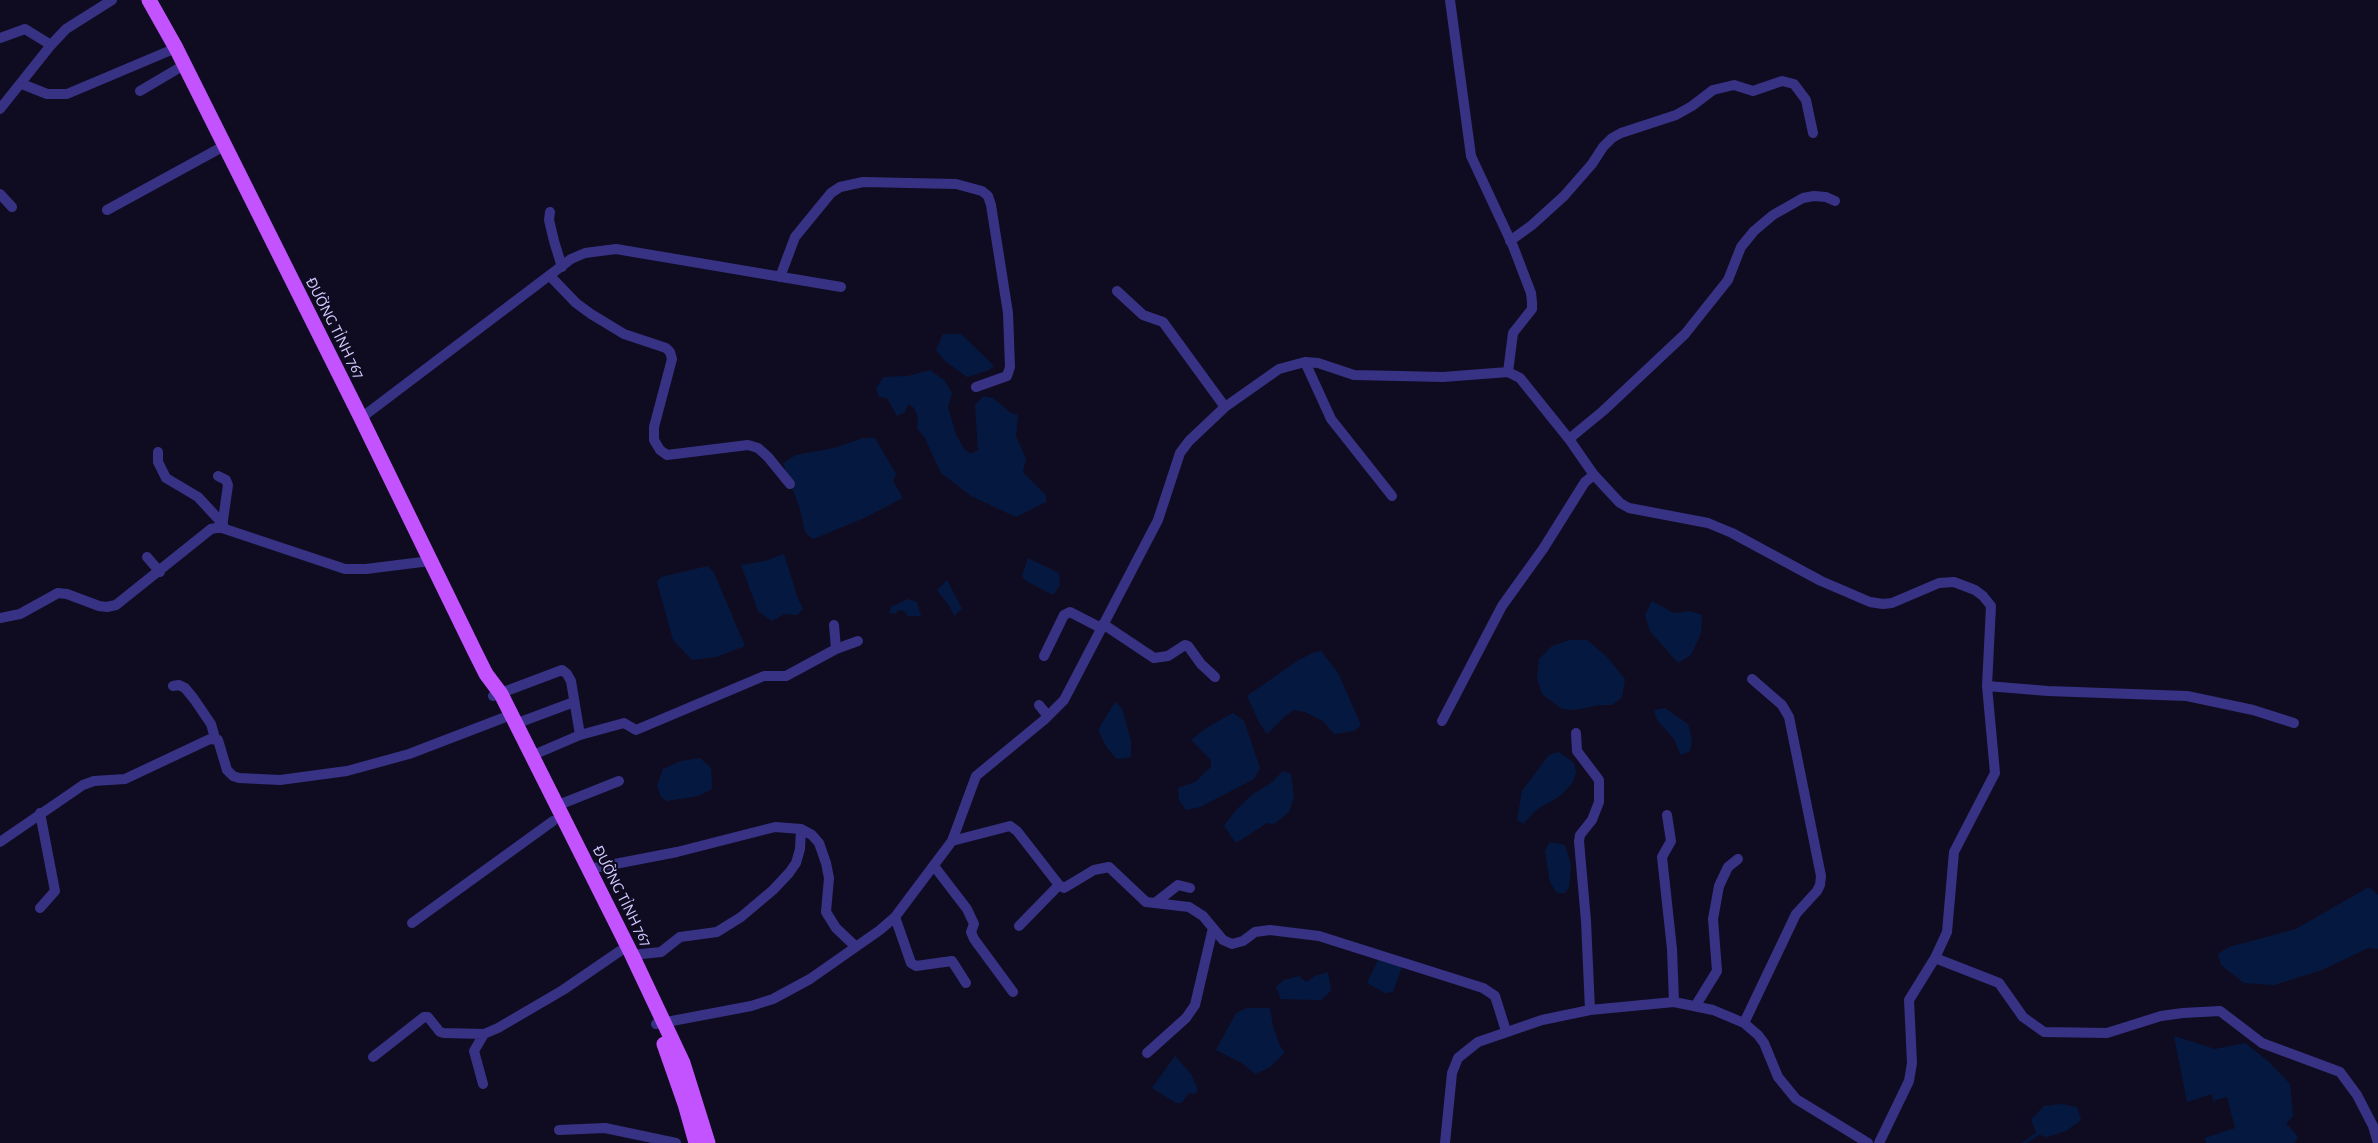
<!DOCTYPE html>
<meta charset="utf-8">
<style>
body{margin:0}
canvas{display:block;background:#0f0b21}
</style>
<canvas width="2378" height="1143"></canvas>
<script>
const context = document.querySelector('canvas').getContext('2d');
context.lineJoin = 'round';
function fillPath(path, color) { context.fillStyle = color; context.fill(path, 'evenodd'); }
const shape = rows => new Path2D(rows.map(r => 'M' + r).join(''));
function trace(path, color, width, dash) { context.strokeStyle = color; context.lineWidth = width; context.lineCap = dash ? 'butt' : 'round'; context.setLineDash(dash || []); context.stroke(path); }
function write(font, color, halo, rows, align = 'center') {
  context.font = font + ' "Alegreya Sans",sans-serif'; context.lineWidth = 4.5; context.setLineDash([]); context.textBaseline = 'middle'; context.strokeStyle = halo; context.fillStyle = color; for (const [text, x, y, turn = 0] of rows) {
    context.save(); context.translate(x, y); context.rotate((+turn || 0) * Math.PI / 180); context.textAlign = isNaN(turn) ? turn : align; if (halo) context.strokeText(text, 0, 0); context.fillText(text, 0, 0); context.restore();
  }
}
fillPath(shape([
 [943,334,961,334,994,366,989,370,967,377,945,361,936,350],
 [930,370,944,380,952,393,948,407,956,435,965,450,971,454,978,450,975,405,983,396,993,398,1011,413,1018,415,1016,436,1026,459,1023,472,1046,495,1046,502,1016,517,971,496,941,473,925,438,917,428,918,417,914,408,908,404,905,412,897,416,887,398,879,397,876,388,884,377,908,376],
 [863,438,875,438,896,474,893,481,903,498,862,519,813,539,805,532,800,509,783,463,796,455,834,448],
 [784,554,798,599,803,609,797,615,784,614,772,621,758,611,741,565,765,561],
 [1028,558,1059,573,1060,585,1053,595,1026,581,1022,576],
 [708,566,714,573,745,646,716,657,692,660,673,640,657,582,661,577],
 [947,580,962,609,954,616,950,607,937,590],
 [908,599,917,602,921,616,908,616,904,611,899,610,895,614,889,613,891,607],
 [1652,601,1674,613,1690,611,1702,615,1701,633,1691,655,1678,663,1650,631,1645,615],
 [1570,640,1587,640,1606,656,1625,679,1622,697,1612,705,1599,705,1575,710,1562,709,1542,694,1537,678,1539,659,1552,646],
 [1321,651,1338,673,1361,725,1354,731,1334,734,1323,721,1305,712,1294,710,1284,717,1267,734,1259,722,1247,696,1297,661,1315,652],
 [1115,702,1122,708,1131,741,1131,757,1126,758,1117,759,1107,748,1098,730],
 [1665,708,1688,724,1692,740,1690,751,1681,755,1674,739,1657,720,1654,710],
 [1233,713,1244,721,1260,768,1254,779,1200,807,1186,810,1179,800,1178,788,1195,782,1211,767,1211,760,1191,740,1208,727],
 [1559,752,1574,763,1576,772,1573,782,1560,796,1536,810,1523,824,1517,820,1522,791,1549,755],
 [700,758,711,768,712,789,698,796,667,801,661,797,657,786,663,769,681,761],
 [1283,771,1291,774,1294,797,1289,812,1274,824,1267,823,1236,843,1224,826,1237,809,1253,794,1271,783],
 [1550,842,1565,845,1571,865,1569,887,1565,893,1557,893,1550,882,1545,851],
 [2369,887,2378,895,2378,949,2368,948,2322,970,2274,985,2244,983,2221,965,2218,954,2229,947,2296,929],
 [1378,960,1402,967,1393,992,1385,993,1367,983],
 [1328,972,1331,991,1321,1000,1281,999,1276,987,1284,980,1299,976,1306,982,1315,976],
 [1247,1008,1270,1008,1273,1027,1280,1046,1285,1052,1270,1067,1255,1074,1242,1063,1216,1050,1236,1013],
 [2174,1036,2215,1049,2245,1043,2270,1063,2290,1084,2293,1116,2286,1123,2298,1137,2295,1143,2206,1143,2205,1138,2235,1128,2227,1097,2213,1101,2212,1094,2187,1102],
 [1175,1056,1191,1074,1198,1090,1195,1094,1189,1093,1181,1103,1176,1103,1152,1088],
 [2062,1104,2077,1107,2081,1120,2066,1131,2047,1137,2037,1134,2031,1120,2044,1106]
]), '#051940');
trace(shape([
 [2024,1143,2037,1134]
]), '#051940', 3);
trace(shape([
 [1450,0,1471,156,1513,246,1531,293,1532,302,1532,309,1513,333,1508,372],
 [0,38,25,29,51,45],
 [22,84,47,94,67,94,176,48],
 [140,91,184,65],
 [0,109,51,45,66,29,112,0],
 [0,194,12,207],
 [107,210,224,146],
 [550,212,549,220,554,241,562,267],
 [1510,241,1532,225,1564,196,1592,164,1603,147,1612,138,1621,133,1676,115,1692,106,1713,90,1734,85,1753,91,1782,81,1794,84,1806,100,1813,133],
 [550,276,576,303,591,314,624,334,666,348,670,352,672,359,654,427,654,440,660,450,667,455,748,445,758,448,768,457,790,484],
 [780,277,795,237,831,193,840,187,863,182,956,184,982,191,988,196,991,205,1008,313,1010,367,1007,376,976,387],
 [1117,291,1143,315,1163,322,1225,407],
 [1305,362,1331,419,1392,496],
 [361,418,571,259,585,253,616,249,841,287],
 [1569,439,1603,411,1685,334,1728,280,1741,247,1754,231,1773,215,1803,198,1814,196,1826,197,1835,201],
 [158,452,158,462,166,478,198,497,223,524],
 [218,476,226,480,228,485,222,527],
 [147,557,160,572],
 [0,618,20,614,58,593,67,594,99,606,107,607,116,605,211,529,216,528,222,528,345,569,366,569,430,561],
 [1103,624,1154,658,1168,656,1185,645,1188,646,1201,664,1215,677],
 [834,625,836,649],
 [1044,656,1064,615,1070,612,1101,628],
 [173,686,179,685,185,688,194,699,211,724,215,738],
 [1987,686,2048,691,2187,696,2253,710,2294,723],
 [493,696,562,670,567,674,571,681,580,735],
 [1039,705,1048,716],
 [1442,721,1502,606,1543,549,1585,482,1594,475],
 [515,724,574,702],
 [1576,733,1577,751,1599,780,1599,802,1592,820,1580,835,1579,841,1586,921,1590,1010],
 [531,756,580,735,624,723,636,730,764,676,786,676,836,649,858,641],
 [556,806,619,781],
 [40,813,55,891,40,908],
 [1667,815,1671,841,1662,857,1672,949,1674,1002],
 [952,841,1010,826,1017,831,1059,885,1064,888,1094,870,1109,867,1146,902,1189,907,1203,916,1223,940,1232,944,1243,941,1255,932,1270,930,1319,936,1483,988,1495,996,1506,1031],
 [0,842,83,785,94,781,125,779,210,739,218,740,227,770,233,776,239,778,280,780,347,771,409,754,503,718],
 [934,866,967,909,974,924,971,932,974,939,1013,992],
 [589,869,677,852,775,827,801,829,812,835,819,843,826,863,829,878,826,912,836,928,855,946],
 [1155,903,1178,885,1190,888],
 [895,917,911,963,916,966,952,961,966,983],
 [412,923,553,821],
 [1019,926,1059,885],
 [632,955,661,952,680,937,717,932,741,917,773,890,789,873,796,863,800,849,801,829],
 [1935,958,1999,983,2023,1017,2044,1032,2107,1033,2161,1016,2183,1013,2220,1011,2262,1043,2340,1072,2357,1095,2373,1126,2378,1143],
 [1696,1005,1717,971,1713,919,1719,886,1728,867,1738,859],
 [1744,1023,1796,914,1817,891,1820,885,1821,876,1789,717,1782,705,1752,679],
 [656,1024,751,1006,773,999,810,979,880,930,895,917,952,841,976,776,1044,720,1064,700,1158,520,1180,453,1189,441,1225,407,1279,369,1305,362,1318,363,1354,375,1443,377,1508,372,1520,378,1569,439,1594,475,1620,503,1629,508,1708,523,1732,533,1821,581,1870,602,1883,604,1892,603,1939,583,1954,582,1975,590,1983,596,1991,606,1987,686,1995,773,1954,852,1947,932,1935,958,1909,1000,1912,1063,1909,1081,1879,1143],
 [1147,1053,1186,1018,1195,1005,1213,928],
 [373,1057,424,1017,428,1017,440,1032,444,1033,484,1034,498,1028,563,990,620,951],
 [483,1084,474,1051,484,1034],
 [559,1130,605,1128,676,1143],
 [1445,1143,1452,1073,1458,1058,1478,1042,1542,1020,1590,1010,1674,1002,1713,1010,1744,1023,1758,1035,1764,1043,1778,1077,1796,1099,1868,1143]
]), '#373284', 10);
trace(shape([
 [149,0,176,48,361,418,475,652,486,674,501,694,632,955,683,1063,708,1143],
 [664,1044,685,1104,696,1143]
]), '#c352ff', 15);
write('16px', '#d2cbff', '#0f0b21', [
 ["ĐƯỜNG TỈNH 767",335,328,63],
 ["ĐƯỜNG TỈNH 767",622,896,63]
]);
</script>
